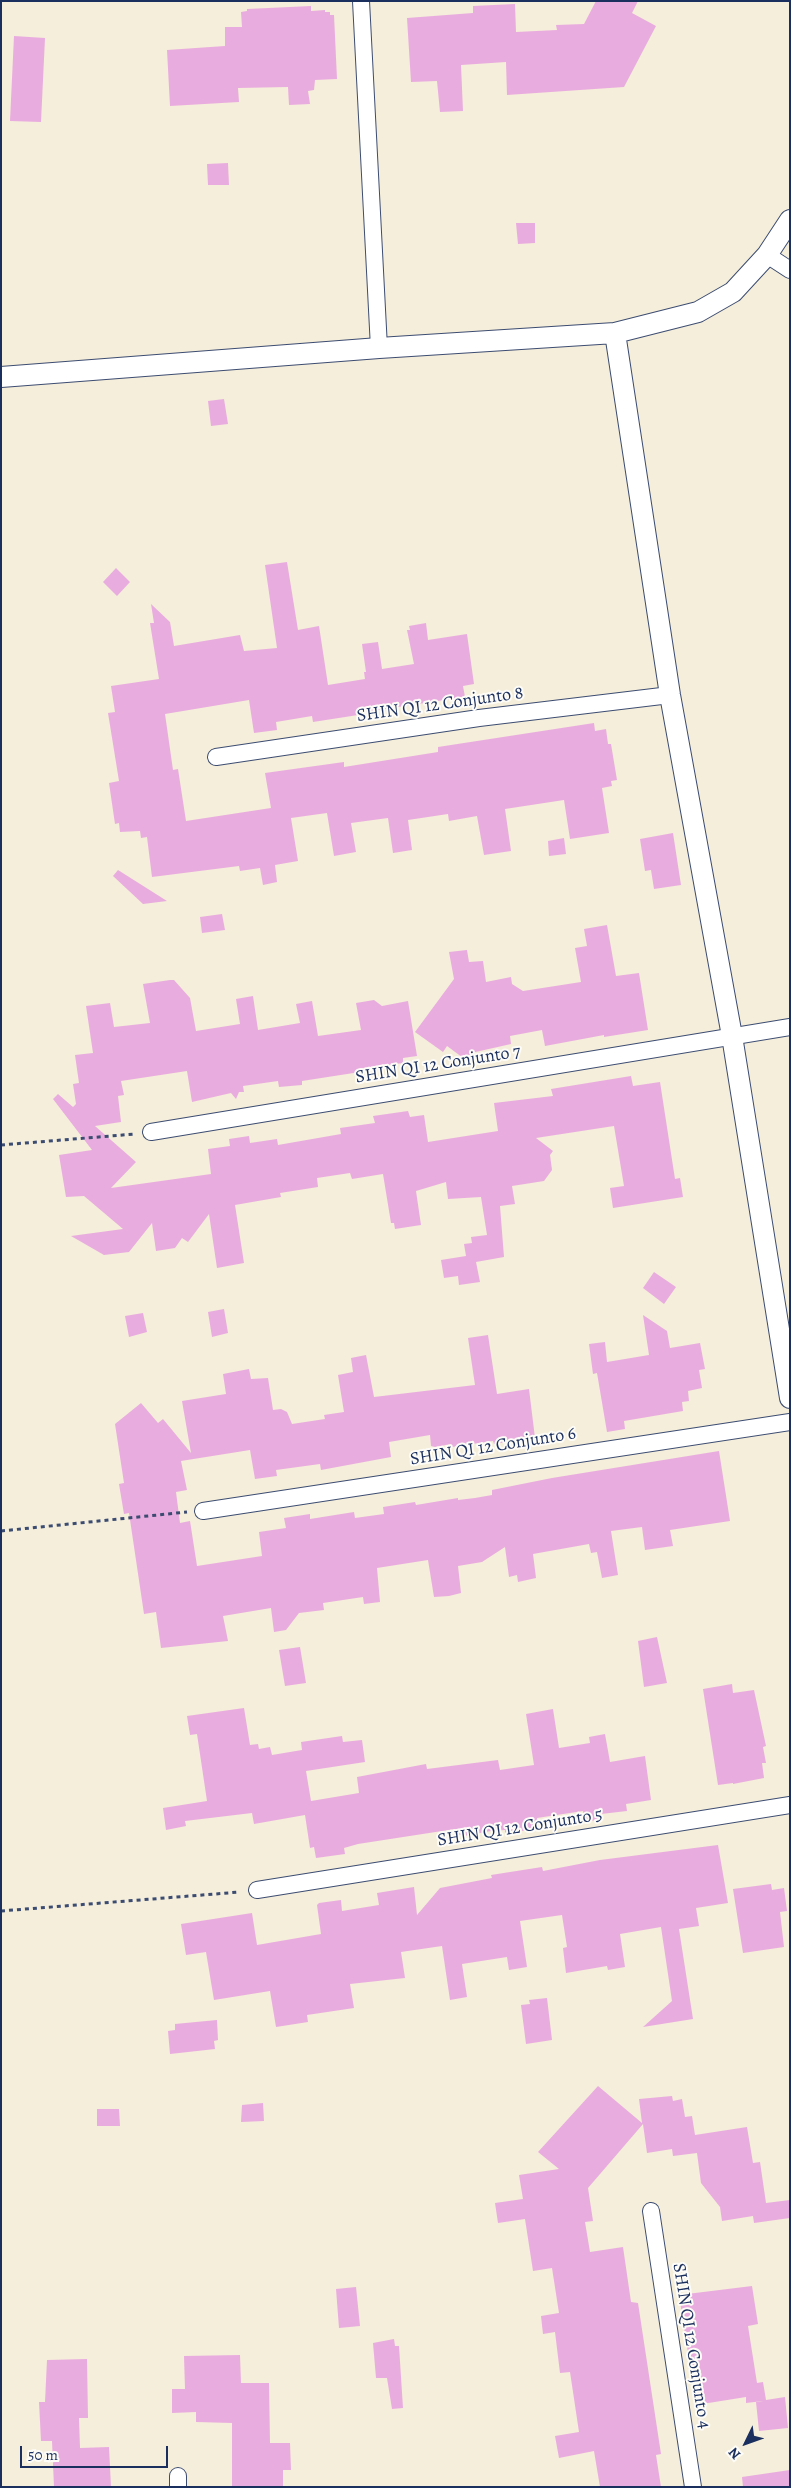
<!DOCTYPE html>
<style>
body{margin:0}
#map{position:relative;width:791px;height:2488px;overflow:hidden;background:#f5eeda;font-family:Alegreya,serif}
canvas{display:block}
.frame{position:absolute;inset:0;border:2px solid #1b2f5e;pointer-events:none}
.north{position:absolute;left:721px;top:2418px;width:50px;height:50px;-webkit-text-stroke:4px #fdfcf7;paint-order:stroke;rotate:228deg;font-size:14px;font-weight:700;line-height:20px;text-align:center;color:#1b2f5e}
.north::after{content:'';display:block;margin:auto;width:18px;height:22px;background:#1b2f5e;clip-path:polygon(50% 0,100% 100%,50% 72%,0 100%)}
.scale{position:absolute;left:20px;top:2446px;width:148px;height:22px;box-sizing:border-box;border:2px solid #1b2f5e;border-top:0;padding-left:6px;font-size:15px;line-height:18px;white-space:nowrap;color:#1b2f5e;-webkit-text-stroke:4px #fdfcf7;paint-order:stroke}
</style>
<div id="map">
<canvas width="791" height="2488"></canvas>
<div class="frame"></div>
<div class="north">N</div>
<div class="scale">50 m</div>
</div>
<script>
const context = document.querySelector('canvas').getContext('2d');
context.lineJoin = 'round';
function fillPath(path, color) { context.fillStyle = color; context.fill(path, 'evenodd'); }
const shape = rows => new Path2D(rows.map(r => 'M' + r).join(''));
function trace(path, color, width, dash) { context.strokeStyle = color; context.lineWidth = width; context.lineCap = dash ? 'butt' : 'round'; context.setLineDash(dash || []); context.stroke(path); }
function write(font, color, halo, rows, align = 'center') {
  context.font = font + ' Alegreya,serif'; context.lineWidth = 4; context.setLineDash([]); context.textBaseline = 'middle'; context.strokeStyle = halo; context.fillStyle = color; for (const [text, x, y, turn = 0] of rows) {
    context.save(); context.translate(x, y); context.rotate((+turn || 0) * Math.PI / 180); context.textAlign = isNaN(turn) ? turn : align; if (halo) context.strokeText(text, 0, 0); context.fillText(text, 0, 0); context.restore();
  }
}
fillPath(shape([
 [596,1,638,1,632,13,656,26,624,87,507,95,506,62,461,65,463,111,440,112,437,81,411,82,407,18,473,13,473,6,515,4,516,32,557,30,556,25,584,24],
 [311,6,311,11,325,10,325,12,330,12,330,15,334,15,337,79,315,80,314,90,308,91,310,104,289,105,288,87,238,88,239,102,170,106,167,50,225,46,225,27,242,27,241,12,247,11,247,9],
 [14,36,45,38,41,122,10,121],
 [228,163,229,185,208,185,207,164],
 [516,223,535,223,535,243,518,244],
 [224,399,228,424,211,426,208,401],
 [287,562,298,630,319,626,328,685,365,679,364,672,366,672,362,644,378,642,382,669,414,664,407,630,410,630,409,626,426,623,428,640,467,634,474,684,463,686,465,697,358,713,358,715,313,722,312,716,276,722,277,730,254,733,249,700,165,714,173,770,178,769,186,821,271,808,265,773,344,762,344,767,438,752,438,747,594,723,595,731,606,729,608,744,611,744,617,780,611,781,612,786,602,788,609,833,570,839,564,800,505,809,511,851,484,855,477,816,449,821,448,814,408,820,412,850,393,853,388,818,351,823,356,852,334,856,327,813,291,818,298,861,275,865,277,882,263,885,260,868,240,871,239,866,152,877,147,837,141,838,140,831,120,832,119,823,115,824,109,783,119,781,108,713,115,712,111,686,159,679,150,623,154,623,151,604,170,622,174,646,240,635,244,651,277,648,265,565],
 [116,568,130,582,117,596,103,582],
 [673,833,681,885,654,889,651,870,645,871,640,839],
 [564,838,566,854,549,856,548,841],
 [118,870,167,901,143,904,113,876],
 [222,914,225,930,202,933,200,917],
 [607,925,616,976,639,973,648,1030,604,1037,604,1035,545,1046,542,1030,510,1036,511,1044,471,1053,466,1060,447,1046,443,1052,415,1032,454,979,449,952,467,950,469,962,483,961,486,982,511,977,512,984,523,991,581,982,575,948,587,946,584,929],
 [170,980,174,980,190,998,196,1031,240,1024,236,999,253,996,258,1030,300,1023,296,1004,312,1001,318,1036,361,1030,356,1003,374,1000,382,1006,408,1001,417,1056,403,1058,403,1063,359,1069,360,1072,302,1081,302,1085,279,1087,278,1081,243,1086,244,1092,239,1092,236,1099,231,1093,192,1102,187,1071,121,1081,124,1095,118,1096,121,1122,95,1126,136,1162,111,1188,211,1174,208,1149,230,1146,229,1139,249,1136,250,1143,277,1139,278,1145,341,1134,340,1128,375,1123,373,1116,408,1111,410,1117,424,1115,428,1142,498,1131,494,1103,553,1096,551,1089,631,1076,633,1086,660,1082,675,1179,680,1178,683,1197,613,1208,610,1188,624,1186,614,1126,536,1138,553,1151,550,1155,552,1170,544,1181,512,1186,515,1204,500,1206,504,1257,476,1262,480,1282,459,1285,458,1276,444,1278,441,1260,466,1256,464,1244,472,1243,471,1237,487,1235,481,1197,448,1199,446,1182,416,1191,421,1225,395,1229,394,1223,391,1223,383,1174,352,1179,350,1173,317,1178,318,1187,280,1193,281,1197,235,1205,244,1263,217,1268,209,1214,188,1242,182,1238,175,1248,156,1251,152,1223,129,1252,104,1255,71,1236,123,1229,84,1196,66,1197,59,1155,92,1150,53,1099,58,1094,73,1107,76,1104,73,1084,79,1083,75,1055,93,1053,86,1006,110,1003,114,1027,150,1023,143,984],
 [654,1272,676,1287,664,1304,643,1288],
 [224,1309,228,1333,212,1337,208,1312],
 [143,1313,147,1332,129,1337,125,1316],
 [643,1315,667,1331,670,1348,700,1343,705,1369,699,1370,702,1388,688,1391,689,1401,682,1402,683,1411,624,1421,625,1429,607,1432,597,1373,593,1374,589,1344,605,1342,607,1362,649,1355],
 [488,1335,497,1394,529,1389,535,1438,494,1444,493,1441,452,1447,451,1444,435,1447,431,1446,430,1435,389,1442,391,1457,321,1470,320,1464,276,1470,277,1476,255,1479,250,1450,181,1461,187,1490,176,1492,180,1523,190,1521,197,1566,262,1556,259,1532,286,1528,284,1518,310,1514,310,1519,354,1512,355,1518,384,1514,383,1507,415,1502,416,1505,458,1498,458,1500,475,1498,492,1495,492,1490,552,1478,719,1451,730,1521,670,1530,673,1546,645,1550,642,1527,611,1531,618,1575,602,1578,597,1552,591,1553,589,1544,533,1554,536,1578,518,1582,517,1575,509,1577,505,1547,482,1562,458,1566,461,1593,449,1596,434,1597,428,1560,377,1568,380,1602,364,1604,363,1597,323,1603,324,1610,299,1613,286,1630,274,1632,271,1608,223,1616,228,1641,161,1648,156,1612,144,1614,129,1513,124,1514,119,1484,124,1483,115,1424,141,1403,158,1423,163,1419,191,1453,182,1401,226,1394,223,1374,249,1369,251,1379,268,1378,273,1410,281,1409,287,1412,292,1424,325,1419,324,1415,344,1412,338,1375,353,1372,351,1358,366,1355,374,1397,475,1385,468,1338],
 [657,1637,667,1683,644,1687,638,1641],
 [300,1647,306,1683,285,1686,279,1650],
 [732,1684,733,1693,754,1690,766,1746,763,1747,766,1763,762,1763,764,1778,733,1784,733,1783,718,1785,703,1689],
 [244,1708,250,1745,258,1744,259,1749,270,1747,272,1755,302,1750,301,1742,342,1736,343,1742,362,1740,365,1762,306,1771,311,1801,359,1793,357,1777,426,1764,427,1769,498,1760,500,1770,534,1765,526,1714,553,1709,559,1748,590,1743,589,1737,605,1734,610,1762,645,1756,651,1800,626,1804,627,1811,601,1814,602,1819,585,1822,583,1811,537,1818,538,1829,505,1833,505,1830,491,1831,464,1836,464,1834,456,1836,455,1829,358,1844,344,1848,345,1854,316,1858,314,1847,310,1848,305,1815,254,1824,252,1813,185,1821,186,1826,166,1830,163,1808,207,1801,197,1734,190,1735,187,1716],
 [718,1845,728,1903,696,1908,699,1926,679,1929,693,2019,643,2027,672,2001,661,1927,620,1934,625,1967,608,1970,607,1966,566,1973,563,1948,567,1947,562,1915,520,1921,527,1967,509,1970,507,1957,462,1964,467,1997,450,2000,442,1946,401,1952,405,1978,350,1984,354,2008,307,2015,308,2022,276,2027,270,1991,214,2000,206,1952,186,1955,181,1924,252,1913,257,1945,321,1934,317,1905,319,1903,341,1900,342,1911,379,1905,377,1893,414,1887,417,1915,440,1888,492,1878,491,1875,542,1867,543,1871,600,1860],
 [771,1884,772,1890,784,1888,787,1911,780,1912,784,1947,743,1953,733,1889],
 [547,1998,552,2040,526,2044,521,2005,530,2004,529,2000],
 [217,2020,218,2040,214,2041,215,2049,170,2054,168,2031,175,2030,175,2024],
 [598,2086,642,2123,639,2099,672,2096,673,2101,682,2099,685,2117,692,2116,695,2135,747,2127,753,2163,760,2162,766,2203,790,2200,790,2218,754,2223,753,2216,722,2221,720,2207,701,2183,697,2153,673,2156,672,2149,647,2153,643,2124,588,2188,593,2221,585,2222,590,2252,623,2247,631,2302,638,2303,661,2454,656,2455,661,2487,600,2487,594,2451,559,2458,555,2436,579,2432,570,2372,560,2373,555,2332,543,2334,541,2316,559,2313,552,2268,533,2271,525,2219,498,2223,495,2203,523,2199,519,2175,559,2169,538,2152],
 [263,2103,264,2121,241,2122,242,2105],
 [97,2109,119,2109,120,2126,97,2126],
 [752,2286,758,2324,748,2326,757,2383,763,2382,766,2400,785,2397,788,2428,759,2431,756,2402,763,2401,746,2403,746,2397,696,2405,679,2295],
 [356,2287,360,2326,339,2328,336,2289],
 [394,2339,395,2346,399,2346,403,2408,392,2409,387,2378,376,2378,373,2343],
 [240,2355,241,2383,269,2383,270,2443,290,2443,291,2470,283,2470,283,2487,232,2487,232,2423,196,2422,196,2412,172,2413,172,2389,185,2389,184,2356],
 [87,2359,88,2418,79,2418,80,2448,109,2447,111,2487,54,2487,52,2441,41,2441,39,2402,45,2402,47,2360],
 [790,2470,790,2487,743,2487,742,2477]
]), '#e9acdf');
const minor = shape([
 [361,1,379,348],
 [767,255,790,270],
 [216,757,479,718,670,695],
 [151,1132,790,1027],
 [203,1511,790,1422],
 [257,1890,790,1805],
 [651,2211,693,2487],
 [178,2487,178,2476]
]);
const tertiary = shape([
 [615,333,670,695,732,1036,790,1398],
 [1,377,379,348,615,333,698,312,733,292,767,255,790,220]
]);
trace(minor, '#3c4c71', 18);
trace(tertiary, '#3c4c71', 22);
trace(shape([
 [1,1145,135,1134],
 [1,1531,187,1512],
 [1,1911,240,1892]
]), '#3c4c71', 3, [4, 4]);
trace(minor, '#fff', 16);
trace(tertiary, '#fff', 20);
write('18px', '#1b2f5e', '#fdfcf7', [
 ["SHIN QI 12 Conjunto 8",440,705,-8],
 ["SHIN QI 12 Conjunto 7",438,1065,-9],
 ["SHIN QI 12 Conjunto 6",493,1447,-9],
 ["SHIN QI 12 Conjunto 5",520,1828,-9],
 ["SHIN QI 12 Conjunto 4",691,2346,81]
]);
</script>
